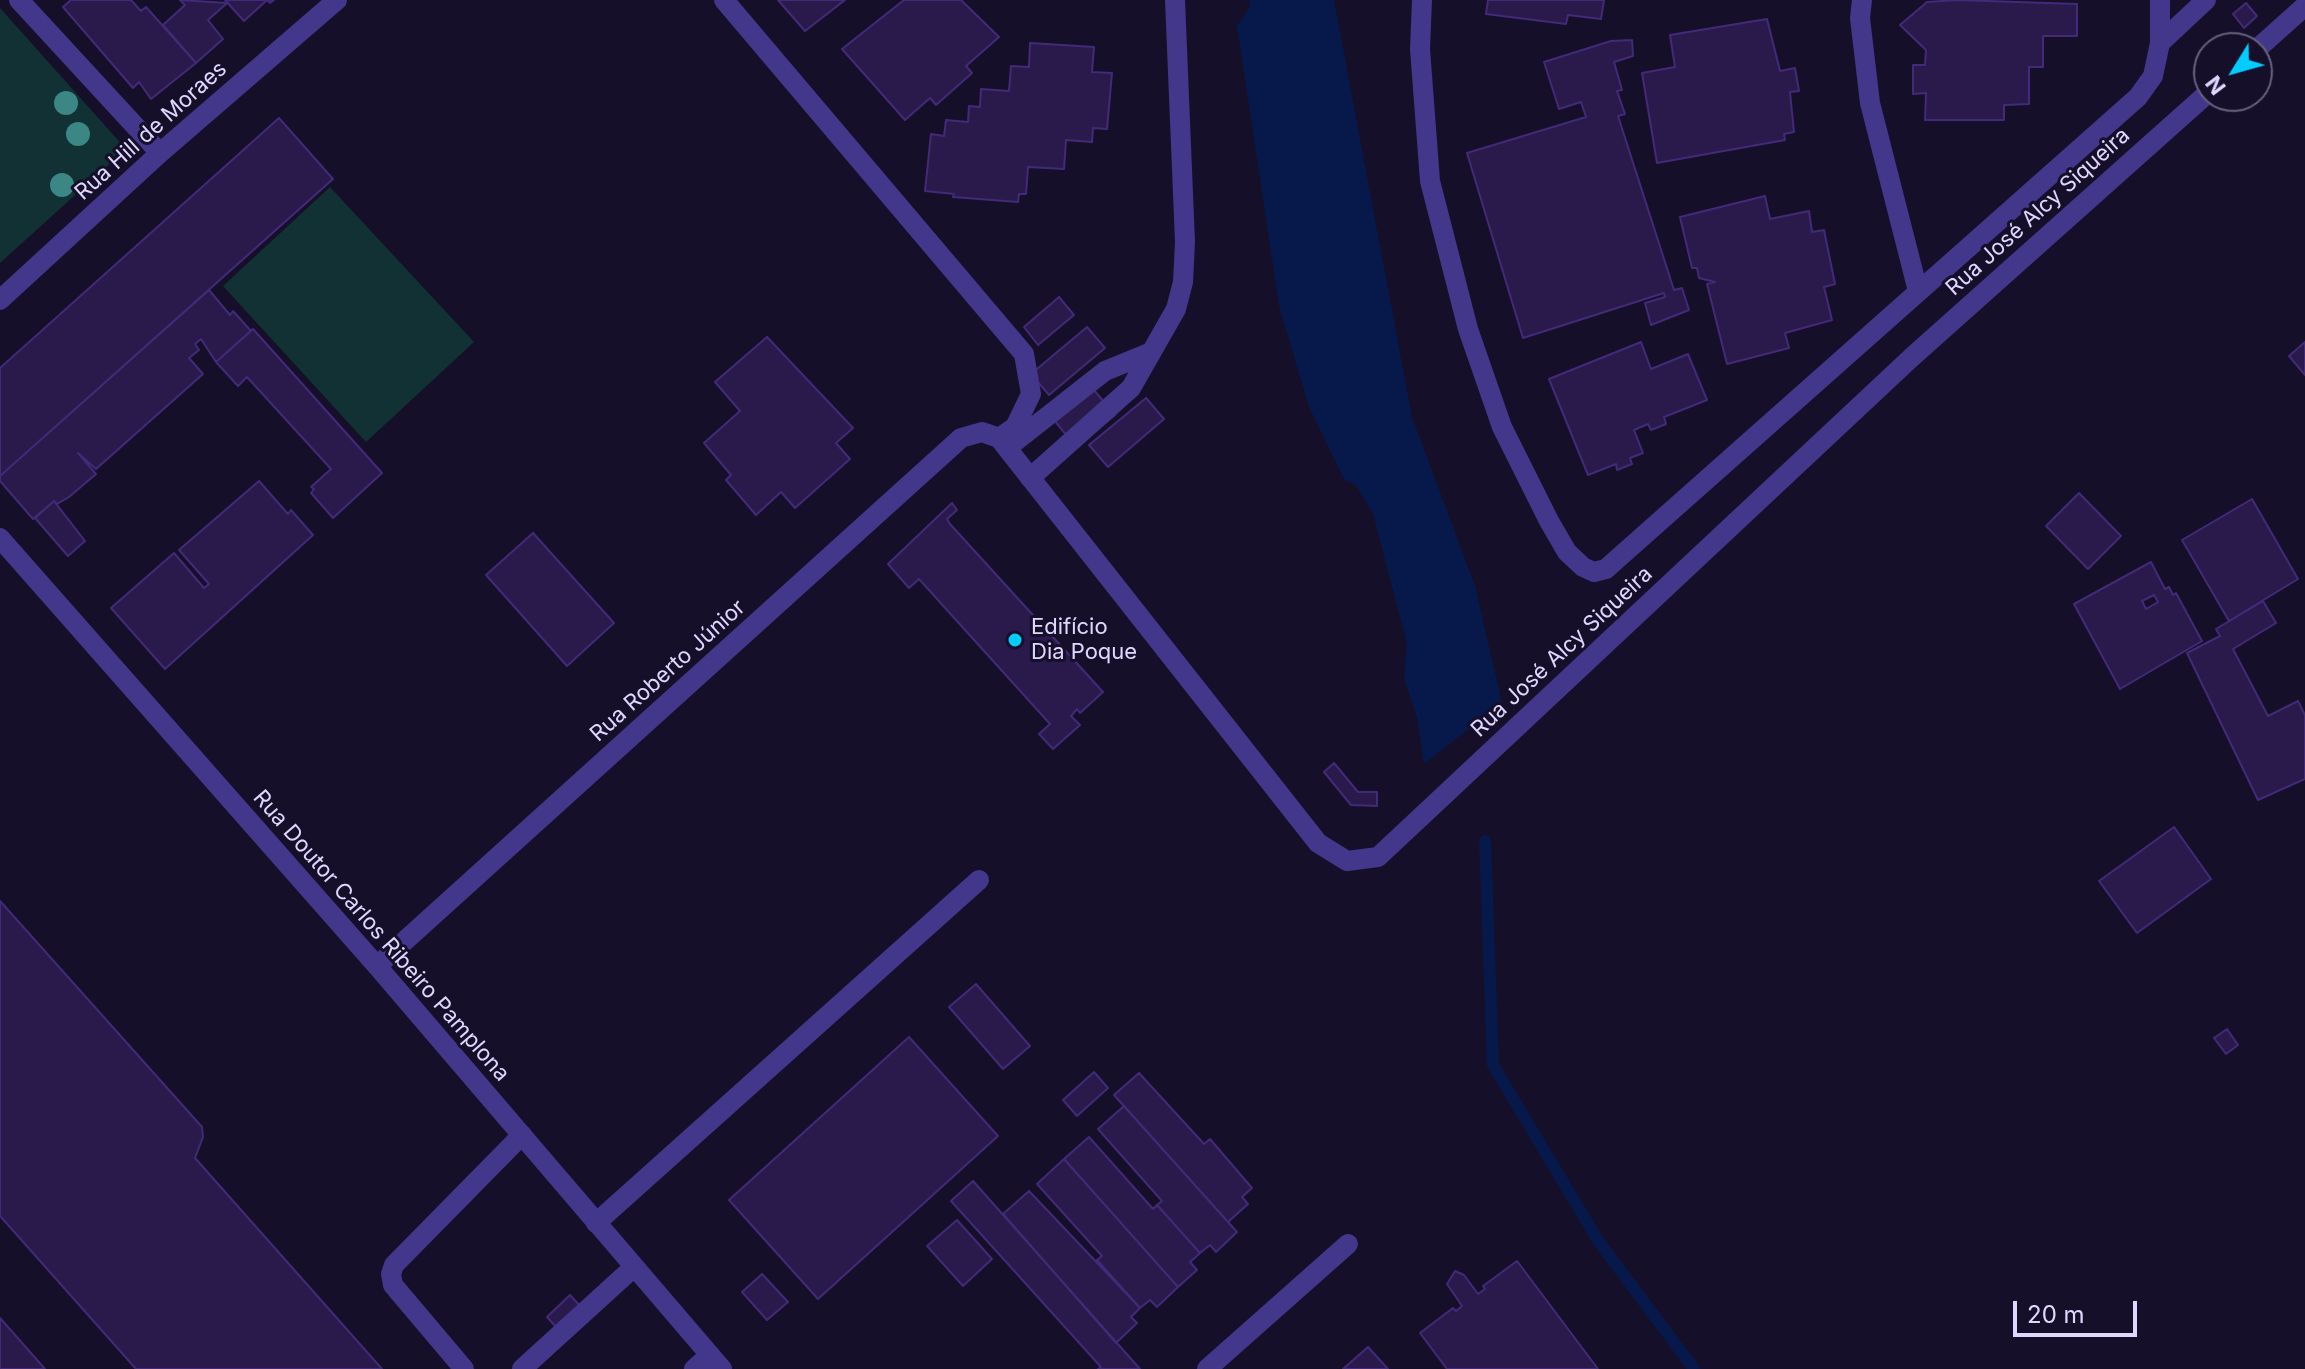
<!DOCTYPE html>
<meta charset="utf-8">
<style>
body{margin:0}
#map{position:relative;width:2305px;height:1369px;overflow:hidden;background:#160f29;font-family:Inter,sans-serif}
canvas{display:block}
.north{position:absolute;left:2193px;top:32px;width:80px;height:80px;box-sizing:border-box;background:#160f29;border:2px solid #675f7f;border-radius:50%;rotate:233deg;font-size:22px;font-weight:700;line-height:32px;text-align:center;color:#e0d7ff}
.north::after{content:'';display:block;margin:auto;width:28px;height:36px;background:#03ccff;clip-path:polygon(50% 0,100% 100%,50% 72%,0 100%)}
.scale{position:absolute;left:2013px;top:1301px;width:124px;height:36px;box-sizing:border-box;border:4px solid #e0d7ff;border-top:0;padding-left:10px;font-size:24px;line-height:28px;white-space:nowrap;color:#e0d7ff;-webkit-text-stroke:6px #160f29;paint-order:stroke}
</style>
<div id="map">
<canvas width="2305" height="1369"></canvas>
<div class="north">N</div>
<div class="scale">20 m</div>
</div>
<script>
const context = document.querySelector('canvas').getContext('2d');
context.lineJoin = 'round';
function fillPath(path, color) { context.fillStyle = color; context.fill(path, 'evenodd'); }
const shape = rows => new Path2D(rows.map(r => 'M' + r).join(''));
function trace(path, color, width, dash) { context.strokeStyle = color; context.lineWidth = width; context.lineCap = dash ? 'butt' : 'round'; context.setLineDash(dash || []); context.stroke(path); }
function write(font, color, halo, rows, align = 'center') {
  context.font = font + ' Inter,sans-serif'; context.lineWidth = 6; context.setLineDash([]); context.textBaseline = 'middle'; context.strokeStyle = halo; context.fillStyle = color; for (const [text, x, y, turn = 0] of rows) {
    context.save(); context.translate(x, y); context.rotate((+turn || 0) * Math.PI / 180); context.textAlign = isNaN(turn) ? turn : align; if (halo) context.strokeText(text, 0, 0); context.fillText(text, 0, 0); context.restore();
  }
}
fillPath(shape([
 [0,8,126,149,0,263],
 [330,187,474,342,366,442,223,286]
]), '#113134');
fillPath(shape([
 [1249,0,1334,0,1412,417,1475,586,1502,703,1424,764,1417,717,1404,678,1407,644,1373,514,1356,485,1345,481,1309,407,1279,306,1237,26,1250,7]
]), '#07194a');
trace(shape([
 [1485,841,1493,1065,1599,1242,1694,1369]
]), '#07194a', 12);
const building = shape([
 [71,0,131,0,141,11,146,7,196,63,151,99,139,82,133,88,63,7,71,0],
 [180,0,227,3,208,20,223,39,196,63,163,25,185,5,180,0],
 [225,0,274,0,270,3,267,0,244,21,225,0],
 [778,0,845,0,805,31,778,0],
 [904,0,961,0,999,37,966,66,972,73,936,105,930,98,905,120,842,49,904,0],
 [1488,0,1604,0,1601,19,1568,15,1566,24,1486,14,1488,0],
 [1957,0,2077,4,2077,36,2043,36,2043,67,2029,67,2029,104,2004,105,2004,120,1925,120,1926,93,1913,94,1913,65,1925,65,1926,50,1900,25,1927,2,1957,0],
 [2246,3,2257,16,2244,28,2233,14,2246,3],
 [1767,19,1780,71,1795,68,1799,91,1790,92,1794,132,1784,134,1785,140,1657,163,1642,73,1675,67,1670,35,1767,19],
 [1632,40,1633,56,1614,62,1622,90,1617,91,1625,114,1618,116,1674,290,1682,288,1689,310,1651,325,1645,303,1665,297,1664,293,1523,338,1467,153,1586,117,1581,102,1559,109,1544,62,1611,41,1632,40],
 [1030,43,1094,47,1092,72,1112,73,1107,129,1093,128,1092,142,1066,140,1064,169,1028,167,1026,194,1019,194,1018,202,953,197,954,194,925,191,931,134,944,136,946,120,968,122,969,106,980,107,981,89,1009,91,1011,66,1029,67,1030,43],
 [279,118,333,179,0,476,0,368,279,118],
 [1765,196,1770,219,1809,211,1812,232,1824,230,1835,284,1824,287,1832,320,1785,333,1789,348,1727,364,1707,284,1715,282,1699,278,1697,268,1692,268,1680,217,1765,196],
 [209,290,230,315,233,311,251,331,216,362,201,339,195,344,199,350,189,358,203,374,96,469,78,453,96,474,69,497,57,504,54,501,33,519,0,481,0,476,209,290],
 [1059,297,1074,315,1038,345,1024,327,1059,297],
 [1087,327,1105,348,1049,395,1031,374,1087,327],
 [253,329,382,473,333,518,311,493,314,489,311,487,331,469,247,377,238,386,216,362,253,329],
 [767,337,853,428,836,443,850,459,795,508,781,492,756,515,726,480,731,475,704,443,740,411,715,382,767,337],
 [1641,342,1651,369,1688,354,1707,400,1664,417,1666,424,1651,430,1648,424,1634,430,1643,453,1630,458,1632,464,1617,470,1616,464,1588,475,1549,379,1641,342],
 [2305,342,2305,375,2289,356,2305,342],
 [1083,377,1115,415,1076,447,1045,409,1083,377],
 [1146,398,1164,419,1108,467,1089,445,1146,398],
 [259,481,288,514,291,510,313,535,165,669,111,608,174,553,204,588,209,584,179,550,259,481],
 [2079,493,2121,536,2088,569,2046,526,2079,493],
 [2252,499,2298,579,2229,621,2182,540,2252,499],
 [54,501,85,541,68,556,35,518,54,501],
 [952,503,957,510,947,519,950,524,1103,692,1080,713,1077,709,1071,716,1080,725,1053,749,1039,734,1050,724,919,579,909,588,888,564,952,503],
 [533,533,614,623,567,666,486,575,533,533],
 [2151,562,2165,589,2169,587,2173,595,2176,593,2202,641,2120,689,2074,604,2151,562],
 [2154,595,2158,602,2146,609,2142,601,2154,595],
 [2263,601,2276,623,2233,649,2268,716,2298,701,2305,715,2305,779,2258,800,2187,653,2220,636,2216,629,2263,601],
 [1334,763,1358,792,1377,792,1377,806,1351,805,1324,772,1334,763],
 [2174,827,2211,879,2137,933,2099,881,2174,827],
 [0,901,202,1127,203,1137,195,1158,382,1369,136,1369,0,1216,0,901],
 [976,984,1030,1046,1003,1069,949,1007,976,984],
 [2227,1029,2238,1045,2226,1054,2214,1038,2227,1029],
 [909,1037,998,1136,818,1299,729,1200,909,1037],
 [1094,1072,1108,1088,1077,1116,1063,1100,1094,1072],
 [1139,1073,1204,1144,1210,1139,1252,1188,1242,1197,1248,1204,1228,1222,1114,1095,1139,1073],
 [1124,1106,1237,1232,1216,1252,1210,1245,1200,1253,1157,1205,1162,1201,1098,1129,1124,1106],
 [1089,1137,1153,1209,1157,1205,1200,1253,1190,1262,1197,1270,1178,1287,1064,1159,1089,1137],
 [1064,1159,1178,1287,1157,1307,1150,1300,1140,1308,1097,1260,1102,1256,1037,1184,1064,1159],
 [973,1181,1140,1369,1098,1369,1101,1367,951,1201,973,1181],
 [1029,1191,1140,1308,1131,1317,1137,1323,1116,1343,1003,1214,1029,1191],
 [957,1220,992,1259,963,1286,927,1246,957,1220],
 [1517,1261,1598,1369,1447,1369,1420,1333,1453,1308,1456,1311,1462,1306,1447,1284,1455,1271,1464,1275,1478,1294,1485,1289,1483,1286,1517,1261],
 [762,1274,788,1302,767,1320,742,1292,762,1274],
 [570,1295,590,1317,567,1339,547,1317,570,1295],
 [0,1318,45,1369,0,1369,0,1318],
 [1368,1347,1388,1369,1343,1369,1368,1347]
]);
fillPath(building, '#291a4b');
trace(building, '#422a79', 2);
trace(shape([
 [596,1223,979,880],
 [464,1369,393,1285,391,1274,394,1265,522,1135],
 [522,1369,634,1267],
 [694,1369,710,1355]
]), '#43378b', 20);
trace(shape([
 [19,0,160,153],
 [724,0,1024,354,1031,394,1015,427,999,438],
 [1422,0,1420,49,1430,181,1468,329,1502,427,1549,521,1567,552,1583,567,1594,572,1606,569,1616,560,2138,97,2153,76,2160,43,2160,0],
 [1862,0,1860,18,1870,103,1918,291],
 [2160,43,2206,0],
 [2257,49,2305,6],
 [0,300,160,153,337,0],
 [999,438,1318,843,1347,861,1378,857,1912,357,2209,92],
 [1007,448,1105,371,1149,353],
 [1030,478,1131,388,1176,309,1183,282,1185,242,1175,0],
 [0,538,377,966,722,1369],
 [377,966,961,438,982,432,999,438],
 [1207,1369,1348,1244]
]), '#43378b', 20);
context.fillStyle = '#3c8686';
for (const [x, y] of [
 [66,103],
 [78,134],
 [62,185]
]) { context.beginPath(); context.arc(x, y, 12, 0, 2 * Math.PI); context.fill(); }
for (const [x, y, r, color] of [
 [1015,640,8,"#03ccff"]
]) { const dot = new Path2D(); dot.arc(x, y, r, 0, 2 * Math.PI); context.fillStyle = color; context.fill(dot); trace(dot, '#160f29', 3); }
write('22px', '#e0d7ff', '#160f29', [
 ["Rua Hill de Moraes",151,131,-42],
 ["Rua José Alcy Siqueira",2038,212,-42],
 ["Rua José Alcy Siqueira",1562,652,-43],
 ["Rua Roberto Júnior",668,671,-42],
 ["Rua Doutor Carlos Ribeiro Pamplona",381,936,49]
]);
write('22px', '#e0d7ff', '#160f29', [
 ["Edifício",1031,627],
 ["Dia Poque",1031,652]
], 'left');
</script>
